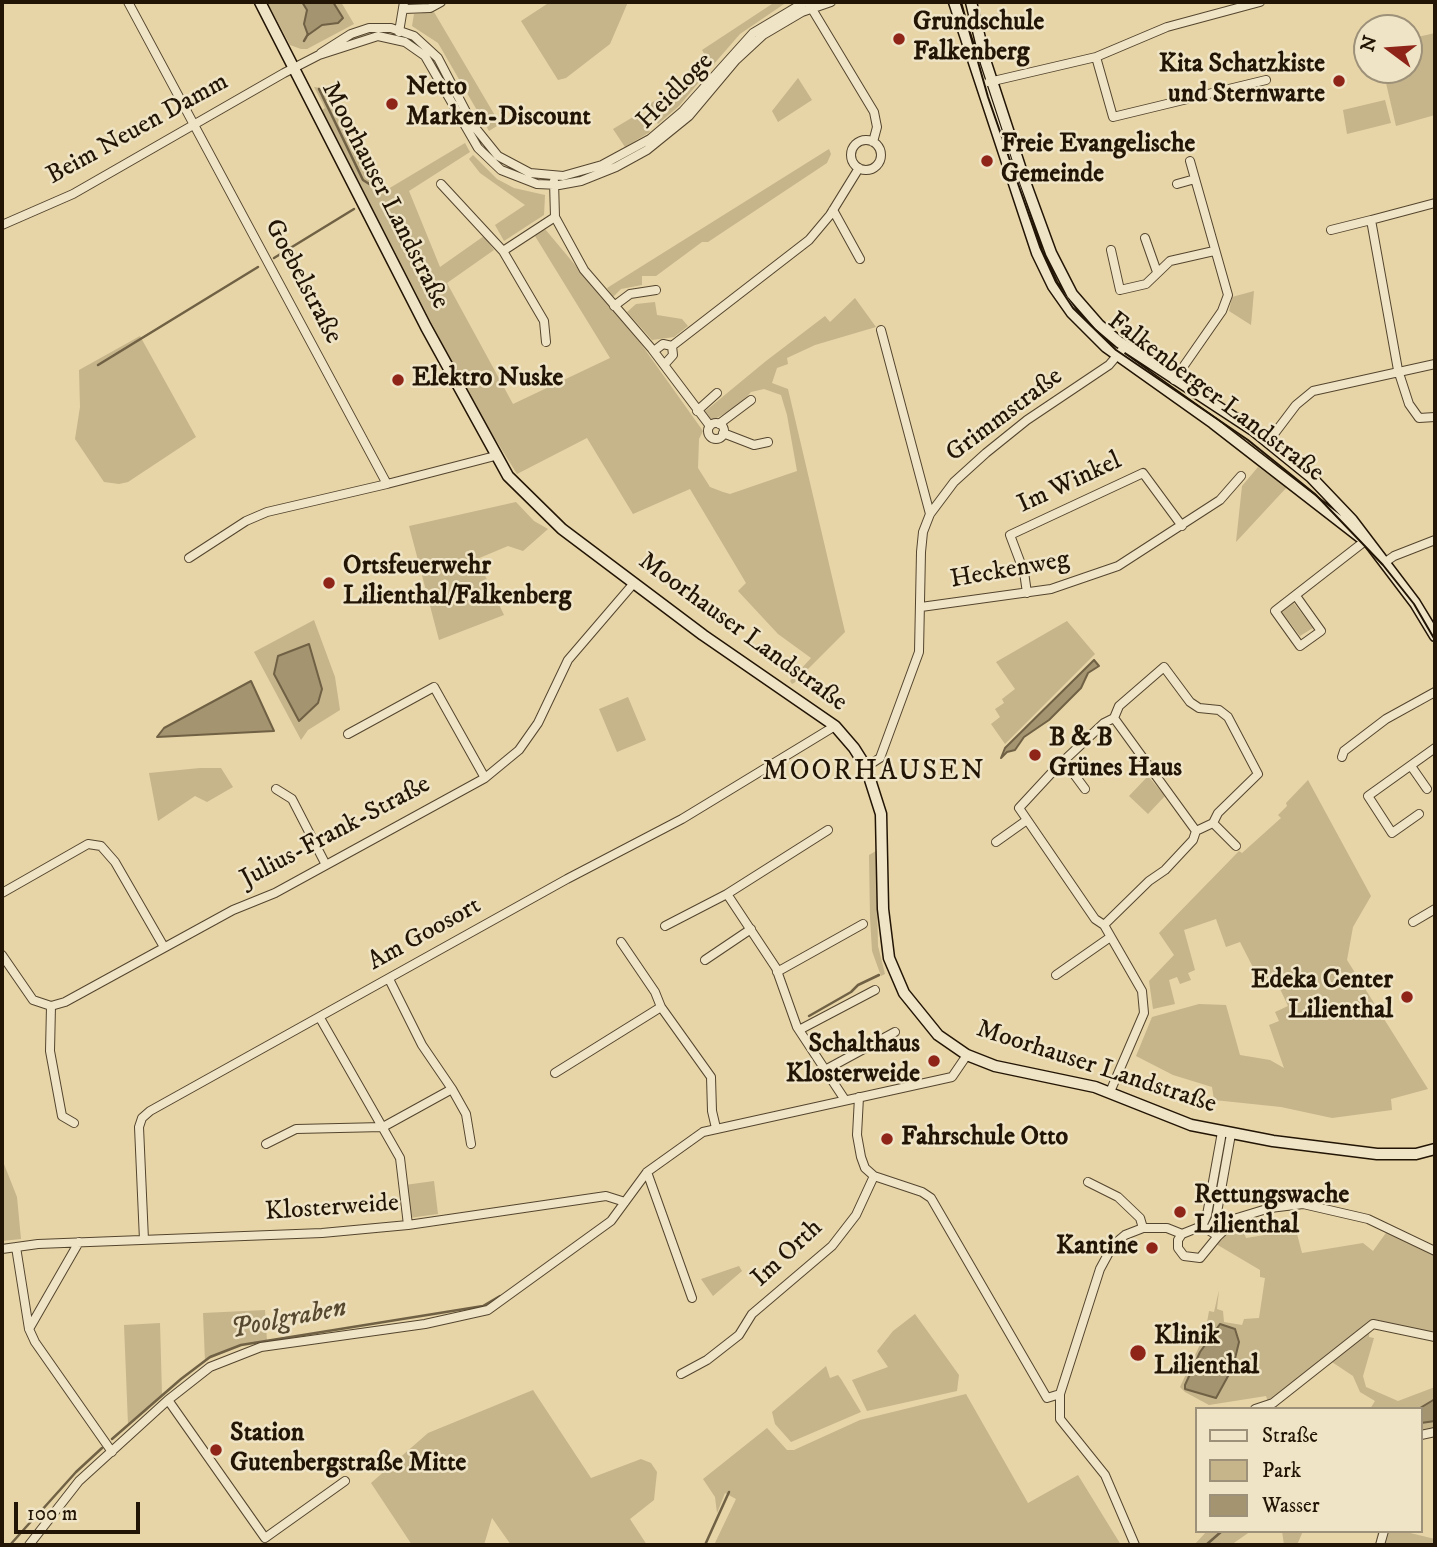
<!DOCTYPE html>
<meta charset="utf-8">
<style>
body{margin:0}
#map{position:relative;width:1437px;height:1547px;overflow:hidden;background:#e7d5a7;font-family:"IM FELL DW Pica",serif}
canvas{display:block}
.frame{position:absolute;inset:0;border:4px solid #231505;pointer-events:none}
.legend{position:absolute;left:1195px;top:1407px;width:228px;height:126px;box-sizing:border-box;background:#efe4c6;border:2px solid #9d9179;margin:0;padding:9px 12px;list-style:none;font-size:21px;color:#231505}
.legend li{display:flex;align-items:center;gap:14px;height:35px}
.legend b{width:35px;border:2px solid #9d9179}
.north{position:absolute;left:1353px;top:14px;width:70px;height:70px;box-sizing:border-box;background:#efe4c6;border:2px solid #9d9179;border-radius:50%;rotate:286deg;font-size:19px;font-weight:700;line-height:28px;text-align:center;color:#231505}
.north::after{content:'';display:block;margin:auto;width:24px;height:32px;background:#8f2418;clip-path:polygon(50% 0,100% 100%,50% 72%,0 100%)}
.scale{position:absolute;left:14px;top:1502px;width:126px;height:32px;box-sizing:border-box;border:4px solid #231505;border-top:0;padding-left:9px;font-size:21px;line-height:24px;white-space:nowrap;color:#231505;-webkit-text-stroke:5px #efe4c6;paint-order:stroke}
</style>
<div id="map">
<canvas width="1437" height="1547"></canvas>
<div class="frame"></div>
<ul class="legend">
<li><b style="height:9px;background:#efe4c6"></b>Straße</li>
<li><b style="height:19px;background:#c6b48b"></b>Park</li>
<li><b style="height:19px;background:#a49470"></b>Wasser</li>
</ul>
<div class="north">N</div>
<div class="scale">100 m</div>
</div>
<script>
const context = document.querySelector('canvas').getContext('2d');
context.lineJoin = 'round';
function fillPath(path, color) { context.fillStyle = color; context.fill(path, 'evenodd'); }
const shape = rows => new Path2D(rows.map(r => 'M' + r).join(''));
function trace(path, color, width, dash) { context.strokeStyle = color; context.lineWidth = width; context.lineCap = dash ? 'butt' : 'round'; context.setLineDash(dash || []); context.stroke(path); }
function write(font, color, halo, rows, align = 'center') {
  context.font = font + ' "IM FELL DW Pica",serif'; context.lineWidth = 5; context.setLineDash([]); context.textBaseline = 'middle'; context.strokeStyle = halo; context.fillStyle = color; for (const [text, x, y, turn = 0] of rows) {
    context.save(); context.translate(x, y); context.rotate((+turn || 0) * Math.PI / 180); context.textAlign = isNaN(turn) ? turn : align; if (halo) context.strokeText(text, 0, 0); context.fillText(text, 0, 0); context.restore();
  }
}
fillPath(shape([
 [267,2,302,2,307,10,304,24,322,25,338,23,343,18,333,2,341,2,354,24,307,49,301,49,290,45],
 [550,2,628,2,610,44,566,78,558,80,521,21],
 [775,2,787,2,740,34,713,65,709,62,702,50],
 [434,12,500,124,489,131,438,43,412,26,414,14],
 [1435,33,1435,115,1396,126,1383,70,1409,70,1409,39],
 [703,67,709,70,679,106,658,124,647,106],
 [798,78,812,100,778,122,772,111],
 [314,87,322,88,378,195,465,143,470,152,409,191,440,267,484,236,494,250,447,283,513,404,610,358,535,236,545,229,641,344,703,431,699,439,698,468,710,487,723,492,730,494,797,471,787,415,781,395,764,389,751,392,738,406,715,419,708,419,703,413,766,361,825,316,830,322,855,298,876,327,815,345,787,358,788,364,777,368,772,383,788,389,845,632,794,683,792,684,790,681,811,658,778,634,738,591,746,583,690,489,633,514,587,438,517,474,476,408,432,324,322,110,325,108],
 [1385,100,1391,123,1347,134,1343,110],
 [638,114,650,132,625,147,613,129],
 [829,149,831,154,827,163,708,242,702,242,656,276,642,276,642,285,621,289,613,297,607,288],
 [473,155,497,179,514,188,545,195,544,215,504,241,495,225,525,205,480,173,469,159],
 [1254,291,1251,325,1229,311,1232,297],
 [655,302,657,315,682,319,688,326,674,337,652,340,627,312,636,304],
 [140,336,196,437,128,482,119,484,104,482,75,439,80,407,79,370],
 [1258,467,1287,487,1236,542,1242,486],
 [516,502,534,521,548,529,523,551,508,546,477,559,504,615,439,640,409,526],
 [1293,602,1313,628,1300,636,1281,611],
 [314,620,335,677,340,710,308,730,301,740,254,652],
 [1067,621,1095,654,1005,744,991,724,1000,717,995,709,1004,703,1002,699,1015,689,996,662],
 [628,697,646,740,617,752,599,709],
 [200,768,221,768,233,787,207,802,195,796,158,821,149,773],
 [1148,776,1165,796,1148,814,1129,796],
 [1308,780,1371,896,1353,927,1347,960,1428,1089,1391,1099,1392,1110,1332,1118,1281,1107,1214,1100,1212,1087,1173,1075,1136,1056,1152,1017,1199,1004,1226,1005,1240,1055,1270,1060,1284,1068,1269,1025,1279,1021,1275,1012,1288,1006,1274,976,1260,981,1240,942,1226,947,1216,919,1184,930,1195,970,1188,973,1191,980,1180,984,1177,977,1169,980,1175,1004,1153,1009,1149,981,1174,955,1159,933,1239,851,1242,853,1281,818,1278,815,1287,806,1286,803],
 [876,851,878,946,885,974,881,976,872,951,870,917,869,855],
 [2,1159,17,1197,21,1239,2,1241],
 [434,1181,438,1214,409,1218,405,1185],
 [1241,1223,1246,1238,1296,1230,1302,1253,1363,1243,1373,1251,1388,1230,1435,1255,1435,1332,1418,1332,1378,1320,1370,1322,1369,1337,1374,1338,1363,1376,1366,1387,1398,1401,1435,1387,1435,1435,1421,1438,1421,1409,1370,1409,1375,1401,1360,1392,1353,1376,1326,1358,1268,1402,1266,1396,1209,1405,1185,1392,1180,1387,1205,1334,1209,1311,1214,1312,1219,1290,1217,1309,1223,1311,1224,1322,1242,1325,1244,1319,1259,1318,1265,1278,1260,1277,1260,1270,1216,1244,1224,1234],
 [739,1266,742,1271,713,1296,701,1279],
 [265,1310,267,1341,241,1345,205,1361,203,1313],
 [915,1314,959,1375,957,1391,867,1411,852,1380,888,1367,877,1351,893,1331],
 [160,1323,162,1395,128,1424,124,1325],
 [826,1366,830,1378,838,1375,841,1379,861,1412,791,1442,775,1424,772,1412],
 [533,1390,591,1478,641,1459,651,1463,657,1472,654,1500,630,1519,647,1545,511,1545,492,1518,484,1545,412,1545,371,1483,428,1433],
 [966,1394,1028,1503,1078,1475,1121,1545,714,1545,736,1499,725,1493,717,1513,715,1497,703,1479,767,1428,787,1450,794,1450,860,1420],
 [1207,1531,1251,1531,1231,1545,1194,1545],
 [1282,1531,1303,1531,1297,1545,1284,1545],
 [1378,1531,1402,1531,1435,1539,1435,1545,1375,1545]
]), '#c6b48b');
const water = shape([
 [302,2,333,2,343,18,338,23,322,25,308,35,304,24,307,10,302,2],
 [309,644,322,689,318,703,299,721,274,674,278,656,309,644],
 [1094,660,1099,666,1088,673,1081,688,1049,720,1024,737,1015,750,1007,752,1001,758,1005,748,1094,660],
 [251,681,274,731,157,737,164,728,251,681],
 [1220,1324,1235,1329,1239,1342,1233,1367,1216,1398,1185,1389,1185,1385,1200,1352,1220,1324],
 [1435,1399,1435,1421,1421,1423,1421,1409,1405,1409,1420,1408,1435,1399]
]);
fillPath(water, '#a49470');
trace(water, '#706145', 2);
trace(shape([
 [304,41,308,34],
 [319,89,363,180,374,187,379,196],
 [274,258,354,209],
 [98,365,258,267],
 [809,1016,851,992,858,985,879,975],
 [112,1439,181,1379,210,1357,241,1345,483,1306,500,1296],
 [41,1511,76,1472,102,1448],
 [10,1545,35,1517],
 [705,1545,729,1492],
 [1206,1545,1222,1531]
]), '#706145', 2.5);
const street = shape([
 [128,2,387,484,495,456],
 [809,4,874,112,877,127,873,142],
 [404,9,430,8,441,2],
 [399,32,404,2],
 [321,53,351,34,369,28,391,28,414,36,438,58,473,125,498,156,530,173,563,176,602,165,650,139,683,111,753,33,805,2],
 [1096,57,1113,117,1266,80],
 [989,82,1096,57,1167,27,1260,2],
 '851 155a15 15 0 1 1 30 0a15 15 0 1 1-30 0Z',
 [554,181,555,217,584,270,652,349,710,426],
 [441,184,503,251],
 [1177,184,1195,179],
 [1435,203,1371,220,1398,370,1409,404,1419,418,1435,417],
 [833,210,860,259],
 [2,225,73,194,284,73,319,55,378,36,405,42,425,56,478,148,501,170,537,184,559,185,581,181,616,167,647,150,689,116,736,60,763,35,802,12,831,2],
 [1331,230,1371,220],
 [1145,238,1157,272],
 [1111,250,1120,290,1146,284,1170,261,1214,251],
 [614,306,630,294,656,290],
 [881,330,930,514],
 [546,342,544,321,503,251,555,217],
 [672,346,809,240,830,215,859,168],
 [654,351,663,344,672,346,673,355,664,365],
 [1174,380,1222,311,1228,295,1190,161],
 [697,411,717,393],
 '708 431a8 8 0 1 1 16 0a8 8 0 1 1-16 0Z',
 [719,424,751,400],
 [723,433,754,445,768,442],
 [1268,442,1296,405,1313,391,1435,364],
 [189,558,246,521,267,512,387,484],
 [1384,563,1394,556,1435,540],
 [1027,593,1024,572,1010,535,1143,473,1182,526],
 [1296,596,1321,631,1300,646,1275,611,1365,541],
 [921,607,1051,589,1118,566,1220,500,1241,476],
 [1114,718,1196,831],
 [348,734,434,687,485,778],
 [1342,757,1344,751,1386,719,1435,692],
 [1065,762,1085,789],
 [1411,766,1427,789],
 [866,767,880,758,919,652,921,552,923,532,930,514,954,482,986,453,1027,420,1109,365,1121,351],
 [276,789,292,799,326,865],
 [1419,814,1392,833,1368,796,1435,748],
 [1213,823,1236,846],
 [828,830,727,894,776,968,797,1027,845,1100],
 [996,842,1027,820],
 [2,893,88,844,101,846,115,862,164,947],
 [1413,922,1435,909],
 [1104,925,1149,881,1165,870,1193,840,1196,831,1213,823,1218,813,1258,774,1228,717,1219,710,1199,708,1190,702,1164,667,1119,706,1114,718,1104,723,1057,767,1019,808,1095,919,1104,925,1142,991,1144,1013,1110,1092],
 [665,926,727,894],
 [621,942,655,992,661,1007],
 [2,955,33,1000,51,1006,65,1002,233,910,275,893,485,778,519,750,538,723,568,660,634,583],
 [705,960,751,929],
 [777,972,863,924],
 [1056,975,1109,938],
 [51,1006,50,1051,62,1116,74,1123],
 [320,1018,400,1158,408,1225],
 [799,1030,875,990],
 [825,1070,895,1032],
 [555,1073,661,1007,711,1077,712,1111,716,1128],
 [452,1089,466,1114,471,1144],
 [266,1144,296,1129,383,1127,452,1089,422,1045,389,979],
 [647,1172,692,1298],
 [874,1176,922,1192,931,1198,1047,1398,1060,1394,1060,1419,1105,1475,1135,1545],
 [1088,1182,1118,1197,1140,1218,1143,1228],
 [1202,1226,1218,1236,1200,1258,1184,1256,1178,1248,1178,1240,1182,1234,1202,1226,1207,1215,1222,1132],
 [1210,1230,1216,1218,1231,1134],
 [1218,1236,1237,1218,1270,1208,1303,1204,1368,1219,1435,1251],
 [144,1240,139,1127,142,1118,150,1111,567,879,682,819,835,726],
 [16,1247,29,1329,35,1342,112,1452],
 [2,1249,38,1244,322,1233,408,1225,606,1196,625,1202],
 [29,1329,79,1242],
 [681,1374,707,1360,739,1335,752,1314,832,1246,856,1215,874,1176,865,1168,861,1157,857,1135,859,1097],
 [1060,1394,1100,1269,1113,1245,1125,1235,1143,1228,1167,1228,1182,1234],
 [168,1400,265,1538,345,1481],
 [1255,1409,1273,1403,1373,1324,1435,1337],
 [1421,1435,1435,1432],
 [29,1545,79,1481,168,1400,210,1367,261,1347,425,1324,488,1310,611,1221,647,1172,703,1132,952,1077,967,1055],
 [1380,1545,1384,1531]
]);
const secondary = shape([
 [260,2,426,327,508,476,562,529,703,635,835,726,854,748,866,767,881,814,883,909,889,958,904,993,938,1035,967,1055,995,1066,1095,1087,1191,1125,1273,1141,1377,1154,1416,1154,1435,1149],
 [954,2,1037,253,1053,286,1072,313,1106,347,1213,423,1360,537],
 [971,2,986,63,1025,182,1051,253,1072,294,1099,325,1119,342,1253,430,1311,477,1352,520,1415,603,1435,636]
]);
trace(street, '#54452e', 10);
trace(secondary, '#231505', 13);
trace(street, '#efe4c6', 8);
trace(secondary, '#efe4c6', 10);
trace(shape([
 [961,2,988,97,1040,247,1056,282,1073,308,1116,350,1248,440,1315,494,1383,565,1414,604,1435,640]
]), '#231505', 2);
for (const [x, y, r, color] of [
 [899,39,7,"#8f2418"],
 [1339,81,7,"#8f2418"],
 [392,104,7,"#8f2418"],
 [987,161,7,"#8f2418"],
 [398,380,7,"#8f2418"],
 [329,583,7,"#8f2418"],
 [1035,755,7,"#8f2418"],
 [1407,997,7,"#8f2418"],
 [934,1061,7,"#8f2418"],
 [887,1139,7,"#8f2418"],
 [1180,1212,7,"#8f2418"],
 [1152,1248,7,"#8f2418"],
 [1138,1353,9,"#8f2418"],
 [216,1450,7,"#8f2418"]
]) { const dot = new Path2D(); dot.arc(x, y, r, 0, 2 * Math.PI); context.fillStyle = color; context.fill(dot); trace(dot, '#efe4c6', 2.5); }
write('bold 26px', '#231505', '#efe4c6', [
 ["Grundschule",913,24],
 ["Falkenberg",913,54],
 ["Kita Schatzkiste",1325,66,"right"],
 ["und Sternwarte",1325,96,"right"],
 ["Netto",406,89],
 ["Marken-Discount",406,119],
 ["Freie Evangelische",1001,146],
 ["Gemeinde",1001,176],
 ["Elektro Nuske",412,380],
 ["Ortsfeuerwehr",343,568],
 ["Lilienthal/Falkenberg",343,598],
 ["B & B",1049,740],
 ["Grünes Haus",1049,770],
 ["Edeka Center",1393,982,"right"],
 ["Lilienthal",1393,1012,"right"],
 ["Schalthaus",920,1046,"right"],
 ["Klosterweide",920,1076,"right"],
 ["Fahrschule Otto",901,1139],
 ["Rettungswache",1194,1197],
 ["Lilienthal",1194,1227],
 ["Kantine",1138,1248,"right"],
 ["Klinik",1154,1338],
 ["Lilienthal",1154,1368],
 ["Station",230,1435],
 ["Gutenbergstraße Mitte",230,1465]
], 'left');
write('26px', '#231505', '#efe4c6', [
 ["Heidloge",676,92,-45],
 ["Beim Neuen Damm",138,130,-29],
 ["Moorhauser Landstraße",384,196,63],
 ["Goebelstraße",302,282,62],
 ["Falkenberger Landstraße",1215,398,37],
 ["Grimmstraße",1005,416,-37],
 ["Im Winkel",1070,484,-25],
 ["Heckenweg",1010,571,-10],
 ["Moorhauser Landstraße",742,633,36],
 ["Julius-Frank-Straße",336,833,-28],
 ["Am Goosort",425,935,-29],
 ["Moorhauser Landstraße",1096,1068,18],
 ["Klosterweide",332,1209,-4],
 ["Im Orth",788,1254,-43]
]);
context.letterSpacing = '2px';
write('28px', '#231505', '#efe4c6', [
 ["MOORHAUSEN",874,773]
]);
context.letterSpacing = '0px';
write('italic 28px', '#574830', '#efe4c6', [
 ["Poolgraben",289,1320,-11]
]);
</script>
